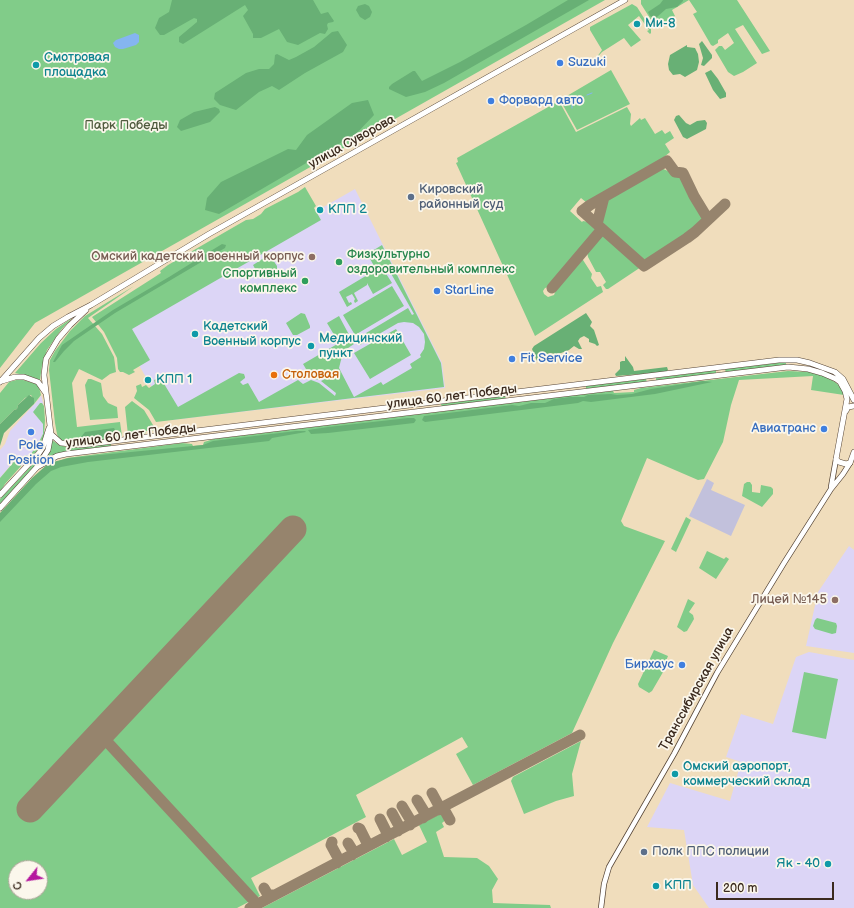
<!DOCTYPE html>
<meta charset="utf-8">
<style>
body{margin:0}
#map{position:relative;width:854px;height:908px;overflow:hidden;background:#f0ddbc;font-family:"Balsamiq Sans",sans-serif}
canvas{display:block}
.north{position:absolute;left:8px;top:860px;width:40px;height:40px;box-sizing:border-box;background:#fbf7ec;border:1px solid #aea59a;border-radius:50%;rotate:240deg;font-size:11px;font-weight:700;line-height:16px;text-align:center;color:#3b2a1e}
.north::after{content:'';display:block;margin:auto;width:14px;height:18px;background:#b5179e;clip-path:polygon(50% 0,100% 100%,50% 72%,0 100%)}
.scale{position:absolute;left:716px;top:882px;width:118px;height:18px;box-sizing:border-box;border:2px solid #3b2a1e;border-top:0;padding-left:5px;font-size:12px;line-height:14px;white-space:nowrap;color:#3b2a1e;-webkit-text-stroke:3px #fbf7ec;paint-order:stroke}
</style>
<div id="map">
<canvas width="854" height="908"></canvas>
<div class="north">С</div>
<div class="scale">200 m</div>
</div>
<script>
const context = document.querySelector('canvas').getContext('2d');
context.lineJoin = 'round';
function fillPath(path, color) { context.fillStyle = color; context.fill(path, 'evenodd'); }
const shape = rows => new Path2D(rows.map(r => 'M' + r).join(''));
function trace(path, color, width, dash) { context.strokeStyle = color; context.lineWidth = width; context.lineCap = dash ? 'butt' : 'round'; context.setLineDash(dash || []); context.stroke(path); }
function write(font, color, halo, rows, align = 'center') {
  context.font = font + ' "Balsamiq Sans",sans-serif'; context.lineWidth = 3.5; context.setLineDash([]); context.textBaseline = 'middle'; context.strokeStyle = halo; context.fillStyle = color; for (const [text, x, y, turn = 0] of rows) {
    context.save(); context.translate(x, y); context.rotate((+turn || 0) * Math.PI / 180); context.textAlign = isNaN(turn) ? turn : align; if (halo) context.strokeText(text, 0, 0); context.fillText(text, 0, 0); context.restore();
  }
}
fillPath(shape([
 [355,189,442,363,445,388,171,420,116,326],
 [41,395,44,406,43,404,34,414,41,420,43,424,43,434,39,442,29,457,28,462,21,466,22,463,18,456,0,478,0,450,5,444,10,431,39,399],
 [849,546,854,550,854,653,806,646,818,592],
 [809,652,854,660,854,908,709,908,693,885,684,830,647,827,670,783,730,801,741,762,726,757,741,714,773,724,796,657]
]), '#dcd5f6');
fillPath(shape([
 [707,479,714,483,711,490,745,505,731,536,689,516]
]), '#c2c1dc');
fillPath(shape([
 [0,0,605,0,35,323,0,368],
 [641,0,737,0,770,51,762,54,743,25,735,29,757,63,743,72,734,76,728,72,715,50,719,46,722,46,725,50,734,43,728,33,718,40,718,43,713,46,711,45,693,14,697,12,689,0,672,10,675,16,660,26,653,23,641,4],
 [632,4,637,7,651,29,651,33,650,34,647,31,649,30,639,16,628,25,641,40,631,47,624,38,602,52,594,61,602,50,590,30,590,27],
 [611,70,630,104,577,130,560,100],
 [559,101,576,132,627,107,631,114,630,124,631,126,640,118,641,120,645,118,655,134,662,130,665,134,670,131,674,138,665,144,670,152,657,163,591,202,587,203,581,198,570,211,582,222,583,221,594,223,600,228,599,231,552,286,545,288,543,291,544,294,548,297,554,295,558,285,579,259,583,260,592,274,591,278,597,287,601,286,603,292,535,336,456,163,458,162,457,158],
 [661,168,684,178,706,217,685,237,654,258,643,260,603,226,602,220,605,205,609,197],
 [305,187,316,206,314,208,321,220,132,329,150,360,133,370,135,372,129,375,123,372,120,372,118,369,117,358,104,332,92,317,161,273,160,271,168,265,246,220,253,219,261,214,265,209,298,192],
 [607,234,627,252,634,263,641,267,608,289,606,289,603,285,606,282,600,272,596,272,588,257,587,251,600,237],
 [382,245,441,363,444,387,156,422,149,410,134,398,137,391,136,386,141,384,142,387,146,385,149,388,155,384,154,380,160,377,178,407,239,373,244,374,245,377,245,378,240,382,243,385,248,383,259,402,298,380,303,384,311,380,319,383,335,396,336,393,321,381,325,379,334,378,333,375,325,376,319,380,308,377,304,370,306,369,303,364,339,343,327,323,339,316,354,344,345,350,342,356,339,368,354,397,381,382,383,385,412,368,410,364,421,357,420,355,424,349,425,342,424,334,419,327,413,323,404,322,398,323,360,345,356,339,408,308,412,315,414,314,389,270,385,272,392,283,373,294,367,283,367,285,354,293,358,301,355,303,354,301,355,299,352,294,346,297,349,303,351,302,352,304,347,307,339,292,379,268,377,265,374,266,368,255,369,253],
 [267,256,271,257,277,266,277,269,263,278,260,278,253,265],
 [134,286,88,318,102,334,114,357,116,372,110,374,102,380,79,369,72,383,77,427,120,422,122,436,119,438,78,443,65,442,59,439,57,434,55,423,49,370,50,360,55,351,70,331,85,316],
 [392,286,404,306,355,335,343,315],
 [301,313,305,314,310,326,310,328,297,335,293,335,286,323],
 [72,318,61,330,47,350,42,366,40,380,32,377,15,373,41,343,56,329],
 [396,329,411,355,370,379,354,353],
 [786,362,786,365,726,373,725,369],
 [716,370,716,374,656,381,656,378],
 [788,371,809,372,826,377,835,382,842,388,844,395,811,390,813,376,739,380,731,405,723,442,704,479,698,480,647,458,621,521,624,526,665,541,613,643,572,733,473,785,456,754,468,747,462,737,356,795,366,817,251,878,260,896,237,908,0,908,0,514,50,464,67,458,182,443,192,444,193,446,203,445,204,442,214,439,586,394,613,391,614,393,634,392,634,390,641,388],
 [16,868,40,868,40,892,16,892],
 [20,379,36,384,39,387,41,395,34,404,34,400,31,395,25,398,18,405,17,409,14,410,0,424,0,393,9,382],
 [88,379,91,379,101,383,103,396,108,403,117,407,118,418,90,420,85,385],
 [646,379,647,382,586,389,586,386],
 [505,396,506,399,442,407,441,404],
 [132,401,144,410,156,430,146,431,146,433,138,436,128,435,125,407],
 [40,403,42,403,44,406,45,420,44,436,38,449,30,460,27,462,25,456,26,455,29,457,39,442,43,434,43,424,33,412],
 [52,440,59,445,70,448,111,444,111,447,56,454,47,458],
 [19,456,21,460,21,466,5,484,0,492,0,478],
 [41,458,36,465,0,504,0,499,34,463],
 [747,482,750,482,752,485,752,492,760,493,761,485,771,487,773,489,773,494,762,507,742,496,744,484],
 [686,517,691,520,676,552,671,549],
 [707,551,724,559,726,557,729,559,716,579,699,568],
 [688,599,695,603,689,612,693,615,694,619,687,631,684,632,677,627],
 [817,618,836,623,837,626,836,633,832,634,815,629,813,626,815,620],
 [654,650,668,656,664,666,666,667,652,691,649,693,639,687,638,684],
 [804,672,838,679,826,739,792,732],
 [581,741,572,774,574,796,556,801,524,814,511,781,513,777],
 [444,812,447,819,442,823,444,827,436,832,444,857,477,858,489,866,498,879,492,890,493,903,550,905,551,908,262,908,394,839,402,855,427,842,419,825]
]), '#81cc89');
fillPath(shape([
 [172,0,313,0,321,14,328,12,334,21,333,22,328,23,327,25,328,29,325,34,320,33,298,45,287,42,279,29,261,38,253,38,253,34,243,16,248,10,245,5,183,44,179,42,179,37,197,22,197,19,194,18,164,35,160,35,155,28,159,18,169,12],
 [568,0,589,0,444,83,425,92,406,97,389,89,389,87,392,84,413,71,415,71,422,81,460,62,526,25],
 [663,0,683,0,683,1,677,7,666,9,657,17,653,18,650,16,648,12,660,4],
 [365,4,369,6,372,12,370,17,365,20,360,17,356,10,358,6],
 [338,31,347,45,343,52,305,73,279,90,272,86,259,92,236,110,220,105,214,99,215,93,246,73,259,69,269,69,274,64,275,55,277,54,289,60,296,57,314,47,332,32],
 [702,41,712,55,712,58,704,66,701,65,703,58,699,44],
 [687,45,687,47,695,48,698,54,699,62,697,70,685,77,680,74,673,75,669,70,668,64,670,55],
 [711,70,718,79,726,93,726,97,720,99,713,90,705,73],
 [368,100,374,115,356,134,219,214,205,210,207,198,221,182,288,149,296,150,307,135,352,103],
 [215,107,219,109,220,112,210,122,181,131,177,127,180,120,194,112],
 [679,115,686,123,690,125,697,121,705,120,707,123,706,129,687,139,683,137,674,120,676,116],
 [222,244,226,245,225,248,115,313,74,341,64,351,55,362,53,362,62,345,113,310,169,277],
 [586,313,592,322,590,326,594,330,599,345,597,346,595,344,589,342,589,339,584,336,580,338,578,341,582,349,579,349,574,346,569,350,561,353,556,354,550,353,540,356,537,361,532,349,534,346],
 [625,356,633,367,634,371,667,367,668,370,666,372,616,376,615,374,620,369,620,362,622,361,625,361],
 [703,381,712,382,655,394,591,402,583,401,578,403,425,422,422,420,424,416,512,405,519,406,531,403,545,403,554,399,571,397,584,397,588,395,611,394,617,395,632,394,651,389],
 [29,395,34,398,34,404,4,433,0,446,0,424,14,410,17,409,18,405],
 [408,418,414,418,416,420,414,423,328,433,311,434,308,430,328,427],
 [114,428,115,430,114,433,105,437,85,439,81,437,85,432],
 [296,431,305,431,306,432,272,438,269,441,88,462,61,467,51,471,36,484,0,522,0,513,32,478,49,463,69,458,203,445,213,441]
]), '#68b075');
fillPath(shape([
 [135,33,139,35,139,42,136,45,123,49,119,49,115,47,113,43,116,40]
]), '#85b5f0');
trace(shape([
 [587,95,592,93],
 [572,108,572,103,573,101,584,97]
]), '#85b5f0', 1);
trace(shape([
 [708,219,694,196,683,173,675,172,667,161,590,205,582,211,644,266,687,238,695,232,725,204],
 [597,224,604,197],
 [552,288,602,229],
 [100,734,257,904],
 [432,793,439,806,438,810],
 [417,800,425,813,423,818],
 [402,806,411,821,410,825],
 [440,809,445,811,450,820],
 [392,813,399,826,398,831],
 [380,819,387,833,386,837],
 [358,828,360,829,367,843,366,847],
 [332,842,331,845,338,858,337,863],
 [348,843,353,851,352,855],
 [264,888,268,895,274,895],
 [250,908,580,735]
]), '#96846d', 11);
trace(shape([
 [30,809,293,529]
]), '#96846d', 27);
const secondary = shape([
 [831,487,836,459],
 [601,908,604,884,609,867,674,754,717,673,784,563,831,489,843,474,850,463]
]);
const primary = shape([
 [2,381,15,377,24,377,38,382,45,392],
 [0,382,39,338,53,326,68,317,91,305,209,234,625,0],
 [846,411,848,407,854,406],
 [51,434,61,443,81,445,779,360,797,360,810,363,835,372,843,379,854,400],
 [37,467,57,456,66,454,788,367,808,369,822,373,836,379,840,382,845,391,847,399,836,459,839,462,846,464,850,463,854,452],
 [0,495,39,453,43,447,49,428],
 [0,508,37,467,48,450,51,434,44,375,46,359,58,339,70,325,86,310]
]);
trace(secondary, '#564536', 6);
trace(primary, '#564536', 6);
trace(secondary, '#fff', 4.5);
trace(primary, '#fff', 5);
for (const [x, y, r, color] of [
 [637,24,4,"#0f9aa8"],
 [560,63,4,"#3f7fe0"],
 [36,65,4,"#0f9aa8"],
 [491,101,4,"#3f7fe0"],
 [411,197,4,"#5c6f8a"],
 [320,210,4,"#0f9aa8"],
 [312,257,4,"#8d6e63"],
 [339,262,4,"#2e9e5b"],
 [305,281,4,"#2e9e5b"],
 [437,291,4,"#3f7fe0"],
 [195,334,4,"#0f9aa8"],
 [311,346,4,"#0f9aa8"],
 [512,359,4,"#3f7fe0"],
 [274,375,4,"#e8710a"],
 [148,380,4,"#0f9aa8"],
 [824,429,4,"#3f7fe0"],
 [31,432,4,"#3f7fe0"],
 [835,600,4,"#8d6e63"],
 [682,665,4,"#3f7fe0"],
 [675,774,4,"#0f9aa8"],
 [644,852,4,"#5c6f8a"],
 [828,864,4,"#0f9aa8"],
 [656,886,4,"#0f9aa8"]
]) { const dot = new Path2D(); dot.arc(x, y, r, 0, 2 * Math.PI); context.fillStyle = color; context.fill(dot); trace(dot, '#fbf7ec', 1.5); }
write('13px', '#0d838f', '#fbf7ec', [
 ["Ми-8",645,24],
 ["Смотровая",44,58],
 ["площадка",44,73],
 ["КПП 2",328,210],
 ["Кадетский",203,327],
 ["Военный корпус",203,342],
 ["Медицинский",319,339],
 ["пункт",319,354],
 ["КПП 1",156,380],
 ["Омский аэропорт,",683,767],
 ["коммерческий склад",683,782],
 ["Як - 40",820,864,"right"],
 ["КПП",664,886]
], 'left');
write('13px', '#366cbe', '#fbf7ec', [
 ["Suzuki",568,63],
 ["Форвард авто",499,101],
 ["StarLine",445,291],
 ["Fit Service",520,359],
 ["Авиатранс",816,429,"right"],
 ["Pole",31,446,"center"],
 ["Position",31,461,"center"],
 ["Бирхаус",674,665,"right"]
], 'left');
write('13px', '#505b3e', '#fbf7ec', [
 ["Парк Победы",126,126]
]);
write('13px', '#3b2a1e', '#fbf7ec', [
 ["улица Суворова",352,142,-29],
 ["улица 60 лет Победы",452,397,-7],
 ["улица 60 лет Победы",131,436,-7],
 ["Транссибирская улица",697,689,-61]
]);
write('13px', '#4e5e75', '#fbf7ec', [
 ["Кировский",419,190],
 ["районный суд",419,205],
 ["Полк ППС полиции",652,852]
], 'left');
write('13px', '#27864d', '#fbf7ec', [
 ["Физкультурно",347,255],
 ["оздоровительный комплекс",347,270],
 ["Спортивный",297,274,"right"],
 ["комплекс",297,289,"right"]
], 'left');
write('13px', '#785e54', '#fbf7ec', [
 ["Омский кадетский военный корпус",304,257],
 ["Лицей №145",827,600]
], 'right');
write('13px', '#c56008', '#fbf7ec', [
 ["Столовая",282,375]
], 'left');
</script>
